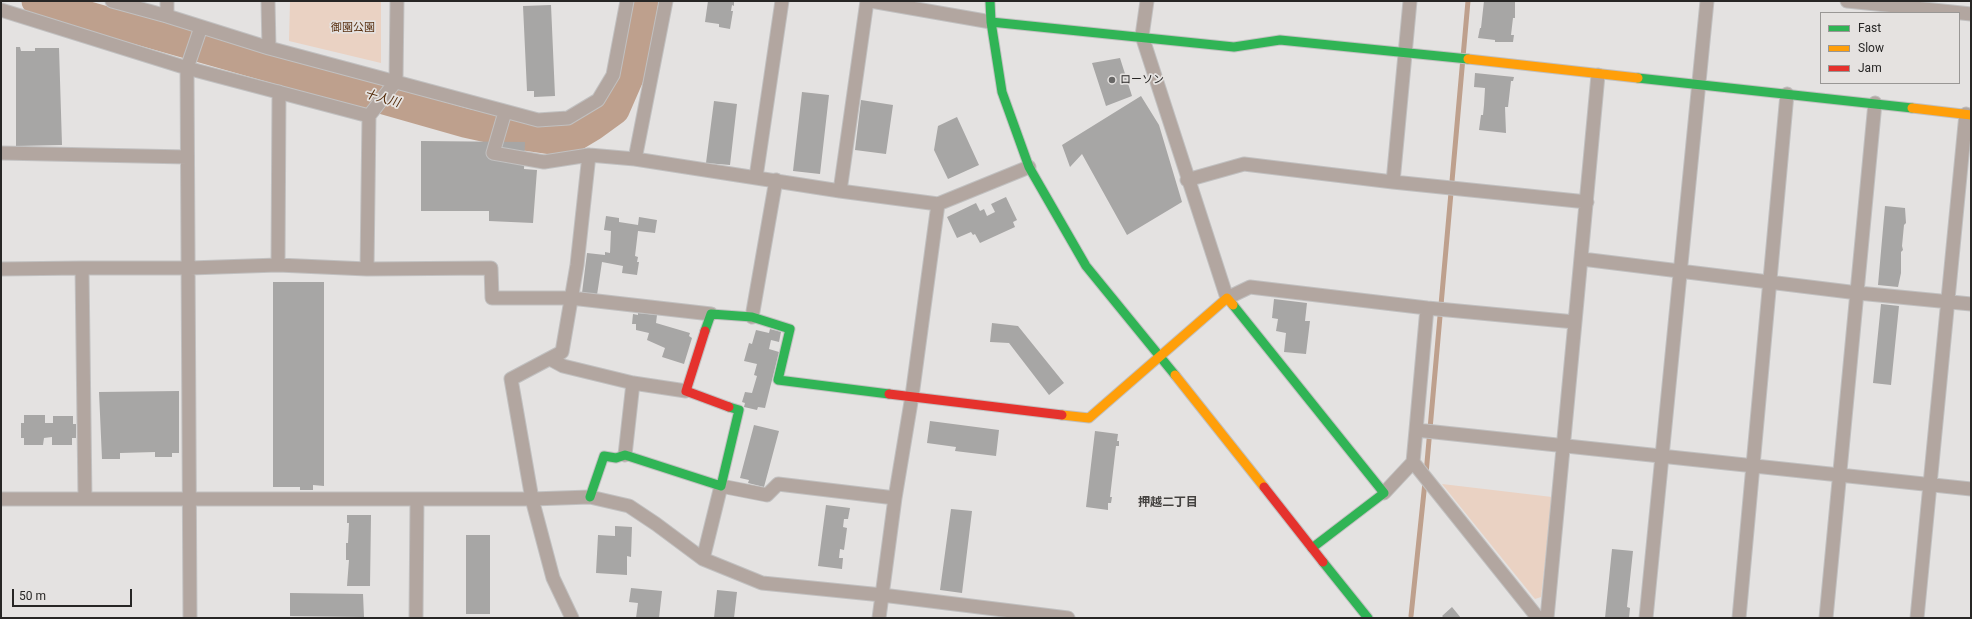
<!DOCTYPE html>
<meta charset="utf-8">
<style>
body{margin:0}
#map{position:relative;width:1972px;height:619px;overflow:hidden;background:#e4e2e1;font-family:Roboto,sans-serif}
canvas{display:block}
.frame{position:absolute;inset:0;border:2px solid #272625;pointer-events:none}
.legend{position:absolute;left:1820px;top:12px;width:140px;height:72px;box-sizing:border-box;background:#e5e2e0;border:1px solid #999795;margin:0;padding:5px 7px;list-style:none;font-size:12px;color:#272625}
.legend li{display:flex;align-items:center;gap:8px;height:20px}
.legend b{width:20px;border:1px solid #999795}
.scale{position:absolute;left:12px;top:589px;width:120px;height:18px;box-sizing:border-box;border:2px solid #272625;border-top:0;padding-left:5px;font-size:12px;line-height:14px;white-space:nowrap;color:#272625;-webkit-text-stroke:3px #e5e2e0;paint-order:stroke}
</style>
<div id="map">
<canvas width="1972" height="619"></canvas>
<div class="frame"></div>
<ul class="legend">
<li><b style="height:5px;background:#30b455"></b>Fast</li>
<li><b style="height:5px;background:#ff9f0a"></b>Slow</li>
<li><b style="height:5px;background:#e5322d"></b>Jam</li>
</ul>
<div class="scale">50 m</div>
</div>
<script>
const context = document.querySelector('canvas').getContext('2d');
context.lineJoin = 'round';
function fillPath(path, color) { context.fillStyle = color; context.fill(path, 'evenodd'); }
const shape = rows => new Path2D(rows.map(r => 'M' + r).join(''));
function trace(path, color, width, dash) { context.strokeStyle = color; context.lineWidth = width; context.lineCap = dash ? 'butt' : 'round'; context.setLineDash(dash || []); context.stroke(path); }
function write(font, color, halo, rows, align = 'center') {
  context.font = font + ' Roboto,"Noto Sans JP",sans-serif'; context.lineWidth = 3.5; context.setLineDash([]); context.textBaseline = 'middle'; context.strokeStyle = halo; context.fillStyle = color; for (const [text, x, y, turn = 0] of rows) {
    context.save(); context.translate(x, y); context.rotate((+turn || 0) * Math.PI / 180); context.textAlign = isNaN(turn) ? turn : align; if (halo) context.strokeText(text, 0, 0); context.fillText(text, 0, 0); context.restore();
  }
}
fillPath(shape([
 [290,1,381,1,381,63,289,41],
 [1442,484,1552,497,1541,597,1535,599]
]), '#ead2c3');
trace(shape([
 [1426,474,1468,1],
 [1411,616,1425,482]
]), '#bea08d', 5);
trace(shape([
 [36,1,465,123,524,136,551,140,573,138,593,126,615,110,632,71,644,1]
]), '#bea08d', 29);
fillPath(shape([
 [708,1,734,1,734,6,732,5,731,11,733,11,730,29,719,27,719,24,705,22],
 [1484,1,1515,1,1515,18,1513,18,1511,35,1514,35,1513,42,1495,42,1495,40,1478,38,1480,28,1481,28],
 [551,5,555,96,534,97,534,91,527,91,523,6],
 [16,47,20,47,21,51,35,51,35,48,59,48,62,145,16,146],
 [1120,58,1132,96,1106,106,1092,63],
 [1475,73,1514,77,1513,81,1511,81,1508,107,1505,107,1506,133,1479,130,1481,115,1483,115,1484,105,1485,88,1474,87],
 [802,92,829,95,820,174,793,171],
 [1141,96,1159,125,1182,202,1127,235,1082,154,1070,167,1062,145],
 [861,100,893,105,886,154,855,150],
 [714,101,737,104,730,165,706,163],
 [957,117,979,165,948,179,934,150,938,126],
 [421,141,525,142,524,169,537,170,533,223,489,221,489,211,421,211],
 [1006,197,1017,220,1013,222,1015,227,980,243,975,234,973,235,971,232,957,238,947,217,976,203,980,211,984,209,987,216,995,212,991,204],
 [1885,206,1905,208,1906,223,1904,225,1902,246,1903,250,1901,252,1901,273,1898,287,1878,285],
 [606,216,619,218,619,222,638,225,639,217,657,220,655,233,638,231,635,256,638,257,637,262,639,262,637,275,622,273,623,266,602,262,597,295,582,293,587,253,605,255,605,252,610,253,611,231,604,230],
 [273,282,324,282,324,486,313,485,313,490,300,490,300,487,273,487],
 [1274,299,1307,303,1305,321,1310,321,1306,354,1284,352,1286,333,1276,331,1278,319,1272,318],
 [1881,304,1899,306,1891,385,1873,383],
 [638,313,657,315,656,323,690,333,689,336,692,338,684,364,662,357,665,348,647,340,649,333,636,330,636,324,632,324,633,314,638,315],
 [992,323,1018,326,1064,383,1049,395,1009,343,990,342],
 [770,329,781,332,779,342,771,340,769,349,779,352,765,408,758,407,757,410,744,407,745,403,742,402,745,392,752,393,757,376,754,375,757,364,744,361,749,343,752,344,756,330,769,333],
 [179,391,179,453,172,453,172,457,155,457,155,452,120,453,120,459,102,459,99,392],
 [24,415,45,415,45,423,53,423,53,416,73,416,73,424,76,424,76,438,72,438,72,445,52,445,52,437,44,438,43,445,24,445,24,438,21,438,21,423,24,423],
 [930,421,999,430,996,456,955,451,956,447,927,443],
 [754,425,779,431,764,487,748,483,749,480,740,478],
 [1095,431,1118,434,1117,441,1119,441,1119,446,1116,446,1110,497,1112,497,1111,503,1108,503,1108,510,1086,507],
 [826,505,850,508,848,519,844,519,843,527,847,528,844,550,840,549,839,558,843,558,842,569,818,566],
 [951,509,972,511,962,593,940,590],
 [347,515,371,515,370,586,347,586,349,560,346,560,346,543,348,543,349,523,347,523],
 [615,526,632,527,631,557,627,556,627,575,596,573,598,535,615,536],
 [466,535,490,535,490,614,466,614],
 [1612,549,1633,551,1627,607,1630,608,1629,618,1605,618],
 [631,588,662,591,659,618,636,618,638,603,629,602],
 [717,590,737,592,734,618,714,618],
 [290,593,363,594,364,617,290,616],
 [1452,607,1461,618,1444,618,1442,616]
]), '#a7a6a5');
const street = shape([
 [112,1,167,16,269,48,538,120,568,118,598,100,613,75,627,1],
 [167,1,167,16],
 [268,1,269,48],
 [871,1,991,22],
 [1147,1,1142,36,1227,298,1250,287,1427,308],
 [1847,1,1896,6],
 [1897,1,1896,6,1971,14],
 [1,10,187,68,369,116,367,269],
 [1598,75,1575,322,1427,308,1416,430,1971,489],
 [505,112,493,153,544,162,589,155,635,159,666,1],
 [369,116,396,81,397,1],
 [1,153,187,157],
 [635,159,840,191,938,204],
 [756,177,782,1],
 [1187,180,1244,164,1393,182,1587,202],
 [1393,182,1410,1],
 [840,191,867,1],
 [1582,259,1858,293,1971,304],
 [278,265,279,92],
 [82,268,190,268,278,265,367,269,491,268,492,298,571,298,711,314],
 [1,269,82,268,85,499],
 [752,317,776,180],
 [550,359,563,366,633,383,686,391],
 [625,455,633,383],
 [1413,462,1416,430],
 [1384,493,1413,462,1538,618],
 [1,499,532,499,590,497,629,506,656,524,703,559,762,583,882,595,1068,618],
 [703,559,721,486,767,495,778,484,895,498],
 [190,618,187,68,201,27],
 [416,618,417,499],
 [572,618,553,578,532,499,511,379,562,352,577,265,589,155],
 [879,618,895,498,912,396,938,204,1029,167],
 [1547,618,1575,322],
 [1646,618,1707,1],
 [1739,618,1787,94],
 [1826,618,1875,103],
 [1917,618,1966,114]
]);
const fast = shape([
 [990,1,991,22,1002,92,1029,167,1086,266,1175,375],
 [991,22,1234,47,1280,40,1468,59],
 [1638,78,1912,108],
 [1233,305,1384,493,1312,548],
 [705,331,711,314,752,317,790,329,778,380,889,394],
 [590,497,604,456,616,458,625,455,721,486,739,410,729,407],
 [1323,562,1368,618]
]);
const slow = shape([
 [1468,59,1638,78],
 [1912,108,1971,115],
 [1175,375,1264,487],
 [1062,415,1089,418,1227,298,1233,305]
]);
const jam = shape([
 [705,331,686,391,729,407],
 [889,394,1062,415],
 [1264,487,1323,562]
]);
trace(street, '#c1c0c0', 15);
trace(fast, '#c1c0c0', 11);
trace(slow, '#c1c0c0', 11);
trace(jam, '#c1c0c0', 11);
trace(street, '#b2a6a0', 13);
trace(fast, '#30b455', 9);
trace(slow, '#ff9f0a', 9);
trace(jam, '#e5322d', 9);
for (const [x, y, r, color] of [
 [1112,80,4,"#696867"]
]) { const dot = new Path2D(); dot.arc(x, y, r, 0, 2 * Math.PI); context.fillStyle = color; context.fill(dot); trace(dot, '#e5e2e0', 1.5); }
write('11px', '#572e0e', '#e5e2e0', [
 ["御園公園",353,28]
]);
write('11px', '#272625', '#e5e2e0', [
 ["ローソン",1120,80]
], 'left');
write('italic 12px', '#512806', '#e5e2e0', [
 ["十人川",382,99,16]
]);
write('bold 12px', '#444240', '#e5e2e0', [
 ["押越二丁目",1168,503]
]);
</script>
